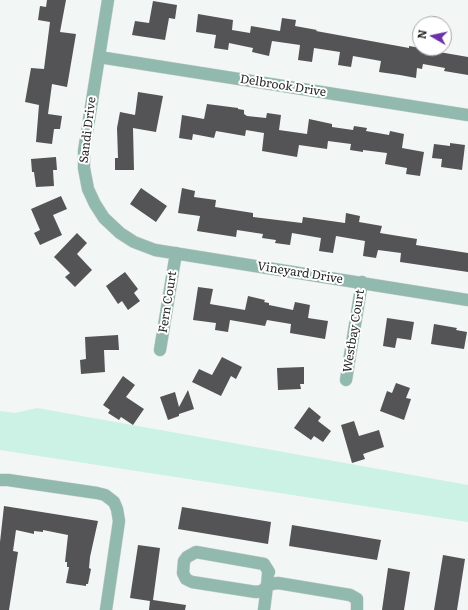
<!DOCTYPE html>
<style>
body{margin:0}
#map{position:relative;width:468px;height:610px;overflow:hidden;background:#f2f6f5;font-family:Literata,serif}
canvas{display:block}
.north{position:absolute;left:412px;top:16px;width:40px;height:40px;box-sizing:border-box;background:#fff;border:1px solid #a9a9a9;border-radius:50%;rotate:279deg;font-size:11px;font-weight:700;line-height:16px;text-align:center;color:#272828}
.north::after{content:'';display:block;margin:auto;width:14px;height:18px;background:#6c31a7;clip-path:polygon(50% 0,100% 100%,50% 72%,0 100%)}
</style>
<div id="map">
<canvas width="468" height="610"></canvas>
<div class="north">N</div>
</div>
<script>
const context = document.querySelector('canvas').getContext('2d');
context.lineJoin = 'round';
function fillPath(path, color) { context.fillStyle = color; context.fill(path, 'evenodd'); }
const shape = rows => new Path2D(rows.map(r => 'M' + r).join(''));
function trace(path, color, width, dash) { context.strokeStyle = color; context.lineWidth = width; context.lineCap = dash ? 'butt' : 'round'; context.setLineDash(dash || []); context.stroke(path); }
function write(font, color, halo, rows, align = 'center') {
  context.font = font + ' Literata,serif'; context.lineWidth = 4; context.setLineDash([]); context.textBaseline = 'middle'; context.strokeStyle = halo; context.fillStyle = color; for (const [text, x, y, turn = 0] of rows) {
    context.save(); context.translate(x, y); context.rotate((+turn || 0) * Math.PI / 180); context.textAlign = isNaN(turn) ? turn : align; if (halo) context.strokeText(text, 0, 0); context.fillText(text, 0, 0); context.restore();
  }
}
fillPath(shape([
 [37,408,468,485,468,522,0,450,0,411,15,413]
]), '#ccf1e5');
fillPath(shape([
 [47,0,66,0,60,32,76,34,67,87,52,84,48,114,62,116,60,129,54,129,52,144,36,142,39,105,25,102,31,68,44,69,50,22,38,20,40,6,46,7],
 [153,1,177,5,175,19,169,18,165,40,132,35,135,21,149,23],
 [198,14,233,20,232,30,250,33,251,26,280,31,282,18,296,20,295,26,317,30,316,31,409,48,409,46,439,51,439,52,468,57,468,75,444,71,445,68,423,64,422,69,417,68,416,78,400,75,379,72,381,61,353,56,351,67,338,65,340,52,314,48,312,62,298,60,300,45,272,41,269,56,252,52,253,48,248,47,229,43,228,50,214,48,216,35,196,32],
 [138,92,163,96,156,132,133,128,134,170,115,170,115,158,118,158,117,128,120,112,135,115],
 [207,104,238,108,238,109,244,110,244,114,247,116,266,118,267,113,281,115,279,130,307,134,309,119,332,124,332,127,353,130,354,126,367,128,366,131,389,135,390,131,404,134,402,148,424,152,420,176,406,174,407,168,385,164,387,153,363,150,363,152,350,150,351,144,328,141,327,149,299,145,297,157,262,151,264,133,246,130,245,136,216,131,214,138,193,134,192,140,179,138,182,115,204,119],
 [450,143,465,145,462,170,441,167,442,159,432,158,434,144,450,146],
 [56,157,57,170,53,170,54,186,36,187,34,172,32,172,31,159],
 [141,188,167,206,156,222,130,204],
 [182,188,195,191,194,197,216,200,215,207,253,213,253,217,302,223,303,217,345,223,346,213,360,216,359,222,382,226,380,233,417,239,416,245,468,253,468,272,400,262,401,253,378,250,376,258,363,256,365,241,336,236,333,253,319,251,321,238,292,233,290,245,275,243,276,240,262,238,263,234,237,230,236,237,197,231,200,216,178,213],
 [61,196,67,209,53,215,62,235,40,245,34,233,40,230,31,209],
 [77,233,87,243,77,254,92,270,75,287,65,277,70,273,54,257],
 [125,272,138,289,134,293,140,301,128,310,122,301,118,304,106,286],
 [198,287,213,289,210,304,245,310,248,296,265,300,264,302,269,303,269,305,293,310,295,302,310,305,308,318,328,321,325,339,290,333,291,324,267,320,265,326,230,320,228,332,215,330,216,323,193,320],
 [387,318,414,322,411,340,397,338,395,348,383,346],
 [434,324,457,328,456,330,467,332,464,349,431,344],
 [118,335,119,350,104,350,105,372,81,374,80,360,86,359,85,337],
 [222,357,242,367,236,379,231,376,221,396,192,382,199,369,212,375],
 [304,367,304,384,300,384,301,389,278,390,277,368],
 [123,376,135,385,126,397,144,409,133,425,121,417,119,420,108,413,110,410,103,405],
 [396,383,410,388,406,398,411,399,404,420,380,411,387,391,392,393],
 [188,390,194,409,179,414,179,416,168,420,160,397,175,392,179,407],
 [309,407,321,417,318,421,331,431,323,442,314,436,311,440,294,428],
 [354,421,359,436,379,430,384,447,363,454,365,459,352,463,341,425],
 [4,506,98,521,90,557,89,568,91,569,88,584,86,584,86,586,66,583,69,567,67,567,67,562,65,562,68,535,43,530,43,532,34,531,34,534,16,530,13,551,18,552,9,610,0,610,0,542],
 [182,507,271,522,268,544,178,529],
 [292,525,381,540,377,560,289,546],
 [138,545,160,548,153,600,186,605,185,610,149,610,150,601,130,598],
 [443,555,465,559,457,610,434,610],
 [388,568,410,572,404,610,382,610]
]), '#545356');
const minor = shape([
 [108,0,84,151,84,168,88,189,95,204,104,218,120,233,134,242,155,250,468,300],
 [99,57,468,115],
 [160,350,176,253],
 [346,380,362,282],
 [0,480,8,480,97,493,105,495,114,502,117,509,119,521,106,610],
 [264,610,267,586,268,574,269,572,264,564,196,552,187,557,184,561,183,573,186,579,192,582,256,592,262,591,267,586,272,584,278,583,350,595,357,599,357,610]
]);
trace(minor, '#cdd1d0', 13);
trace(minor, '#92b9ad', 12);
write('12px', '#272828', '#fff', [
 ["Delbrook Drive",283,86,9],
 ["Sandi Drive",88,130,-83],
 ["Vineyard Drive",300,273,9],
 ["Fern Court",168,302,-81],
 ["Westbay Court",354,331,-81]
]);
</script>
